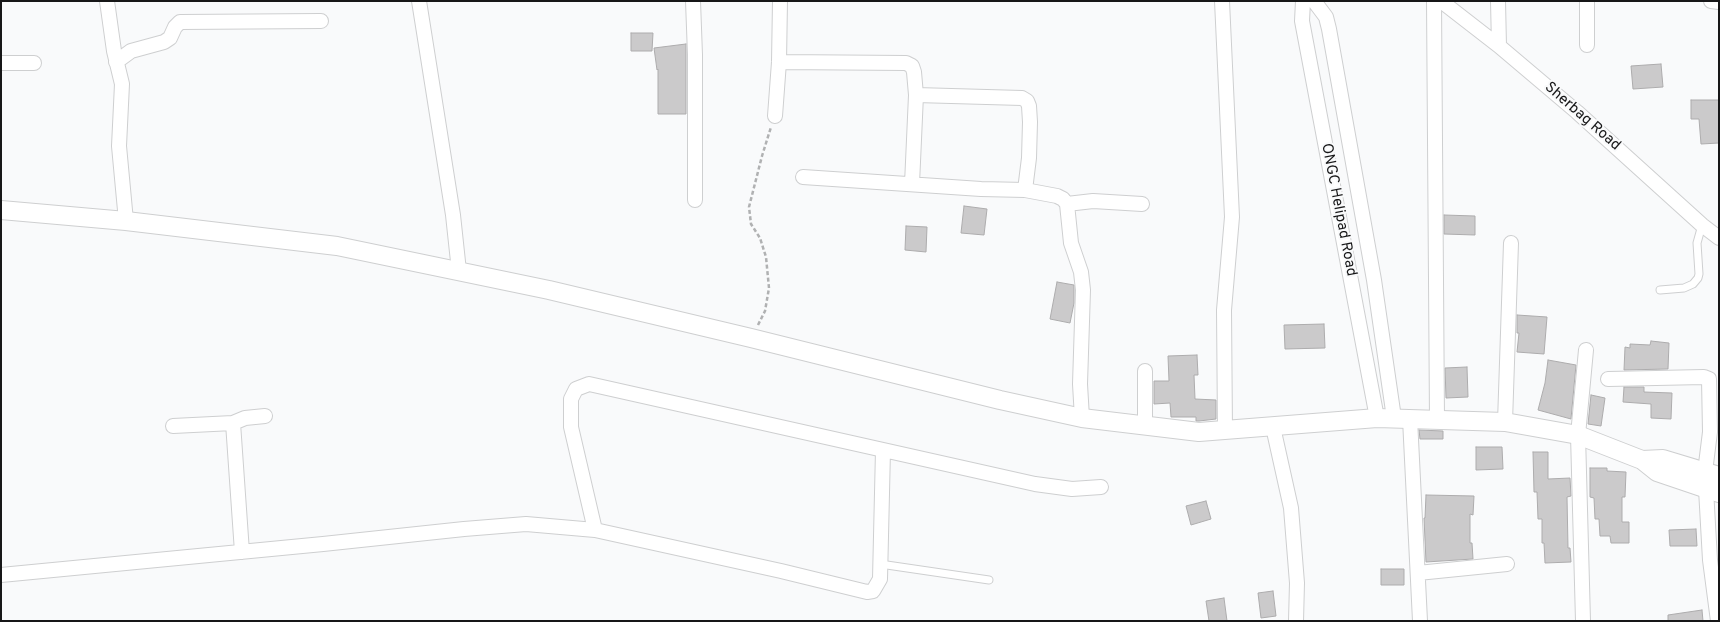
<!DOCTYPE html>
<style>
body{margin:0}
#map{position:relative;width:1720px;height:622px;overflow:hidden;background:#f9fafb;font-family:Overpass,sans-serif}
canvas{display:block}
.frame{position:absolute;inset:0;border:2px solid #171718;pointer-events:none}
</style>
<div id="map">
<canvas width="1720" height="622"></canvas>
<div class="frame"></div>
</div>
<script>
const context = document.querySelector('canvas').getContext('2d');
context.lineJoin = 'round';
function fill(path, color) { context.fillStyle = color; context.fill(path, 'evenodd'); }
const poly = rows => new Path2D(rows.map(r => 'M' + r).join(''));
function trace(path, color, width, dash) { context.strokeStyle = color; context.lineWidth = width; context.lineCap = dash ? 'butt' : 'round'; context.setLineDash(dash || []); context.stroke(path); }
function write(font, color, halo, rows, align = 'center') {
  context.font = font + ' Overpass,sans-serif'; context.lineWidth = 4; context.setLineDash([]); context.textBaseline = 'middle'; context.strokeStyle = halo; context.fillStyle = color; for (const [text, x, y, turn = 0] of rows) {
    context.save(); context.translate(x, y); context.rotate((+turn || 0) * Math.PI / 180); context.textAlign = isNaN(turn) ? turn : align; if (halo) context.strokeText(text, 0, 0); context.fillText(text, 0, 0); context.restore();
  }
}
const building = poly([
 [631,33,653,33,652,51,631,51,631,33],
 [686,44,686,114,658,114,658,69,657,70,654,48,686,44],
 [1661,64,1663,87,1633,89,1631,66,1661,64],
 [1691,100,1719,100,1719,143,1701,144,1699,119,1691,119,1691,100],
 [964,206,987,209,984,235,961,233,964,206],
 [1444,215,1475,216,1475,235,1444,234,1444,215],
 [906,226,927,227,926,252,905,250,906,226],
 [1057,282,1074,285,1074,303,1070,323,1050,319,1057,282],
 [1517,315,1547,317,1544,354,1517,352,1519,333,1517,333,1517,315],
 [1324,324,1325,348,1285,349,1284,325,1324,324],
 [1651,341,1669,343,1668,369,1624,370,1625,347,1630,348,1630,344,1650,345,1651,341],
 [1197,355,1198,375,1194,375,1195,399,1216,400,1216,419,1199,421,1196,421,1196,417,1171,417,1170,403,1154,404,1154,381,1169,381,1168,356,1197,355],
 [1548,360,1576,365,1571,419,1538,410,1545,383,1548,360],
 [1467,367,1468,397,1446,398,1445,368,1467,367],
 [1624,387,1644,387,1644,392,1672,393,1671,419,1651,418,1651,404,1623,402,1624,387],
 [1591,395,1605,398,1601,426,1588,424,1591,395],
 [1419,430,1443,431,1443,439,1420,439,1419,430],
 [1476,447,1502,447,1503,469,1476,470,1476,447],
 [1533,452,1548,452,1548,479,1570,478,1571,496,1567,497,1568,548,1570,548,1571,562,1545,563,1544,543,1542,543,1542,519,1538,519,1537,492,1534,492,1533,452],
 [1590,468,1607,468,1607,471,1626,472,1625,497,1622,497,1622,522,1629,522,1629,543,1611,543,1610,536,1600,536,1599,519,1595,519,1594,498,1590,497,1590,468],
 [1426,495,1474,496,1473,515,1470,514,1470,543,1472,543,1473,559,1426,562,1424,518,1425,518,1426,495],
 [1206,501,1211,519,1191,525,1186,506,1206,501],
 [1696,529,1697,546,1670,546,1669,530,1696,529],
 [1381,569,1404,569,1404,585,1381,585,1381,569],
 [1273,591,1276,616,1261,618,1258,593,1273,591],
 [1224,598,1227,621,1209,621,1206,601,1224,598],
 [1702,610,1703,621,1668,621,1668,615,1702,610]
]);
const path = poly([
 [758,325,765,311,769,288,766,257,760,238,751,224,749,207,762,156,771,127]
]);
const service = poly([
 [1660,290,1684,288,1693,284,1698,278,1699,274,1697,243,1702,225],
 [880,564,989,580]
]);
const minor = poly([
 [107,1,114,51,122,84,119,146,126,221],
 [419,1,453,215,459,271],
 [693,1,695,55,695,200],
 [1222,1,1232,217,1224,310,1225,431],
 [1303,1,1302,21,1377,418],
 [1314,1,1326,17,1329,29,1374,280,1394,418],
 [1434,1,1437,420],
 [1441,1,1499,46,1577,112,1702,225,1719,238],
 [1498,1,1499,46],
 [1711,1,1719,2],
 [1587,45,1587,1],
 [116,62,131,51,164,42,170,38,175,27,180,22,321,21],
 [779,62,906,63,912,66,914,72,916,95,912,184],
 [1,63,34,63],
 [916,95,1022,98,1027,101,1029,106,1030,122,1029,158,1025,190],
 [775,116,779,62,780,1],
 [803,177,981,189,1025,190,1057,196,1063,199,1067,204,1071,243,1081,272,1083,290,1080,384,1082,418],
 [1067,204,1093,201,1142,204],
 [1608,379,1704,377,1709,379,1710,432,1705,472,1706,489,1710,560,1718,621],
 [1410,419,1420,621],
 [1505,422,1511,243],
 [233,423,242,552],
 [173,426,233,423,245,418,265,416],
 [1145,426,1145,371],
 [1273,427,1291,508,1297,583,1296,621],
 [595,530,571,427,571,399,576,389,589,384,1035,484,1072,489,1101,487],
 [1418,573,1507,564],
 [1,575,323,544,464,529,526,524,595,530,781,571,867,592,873,591,880,579,883,450],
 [1583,621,1578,435,1586,350]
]);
const tertiary = poly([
 [1,210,126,221,337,246,549,290,751,338,1000,400,1082,418,1199,432,1377,418,1505,422,1578,435,1642,460,1657,472,1719,493],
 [1642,460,1663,459,1719,476]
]);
const streetNames = [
 ["Sherbag Road",1582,117,41],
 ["ONGC Helipad Road",1338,210,79]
];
fill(building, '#cbcacb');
trace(building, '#adacad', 1);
trace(service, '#cecfd0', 9);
trace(minor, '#cecfd0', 16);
trace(tertiary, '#cecfd0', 20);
trace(path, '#b0b1b2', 2.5, [4, 2.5]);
trace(service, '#fff', 7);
trace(minor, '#fff', 14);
trace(tertiary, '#fff', 18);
write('15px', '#171718', '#f9fafb', streetNames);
</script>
